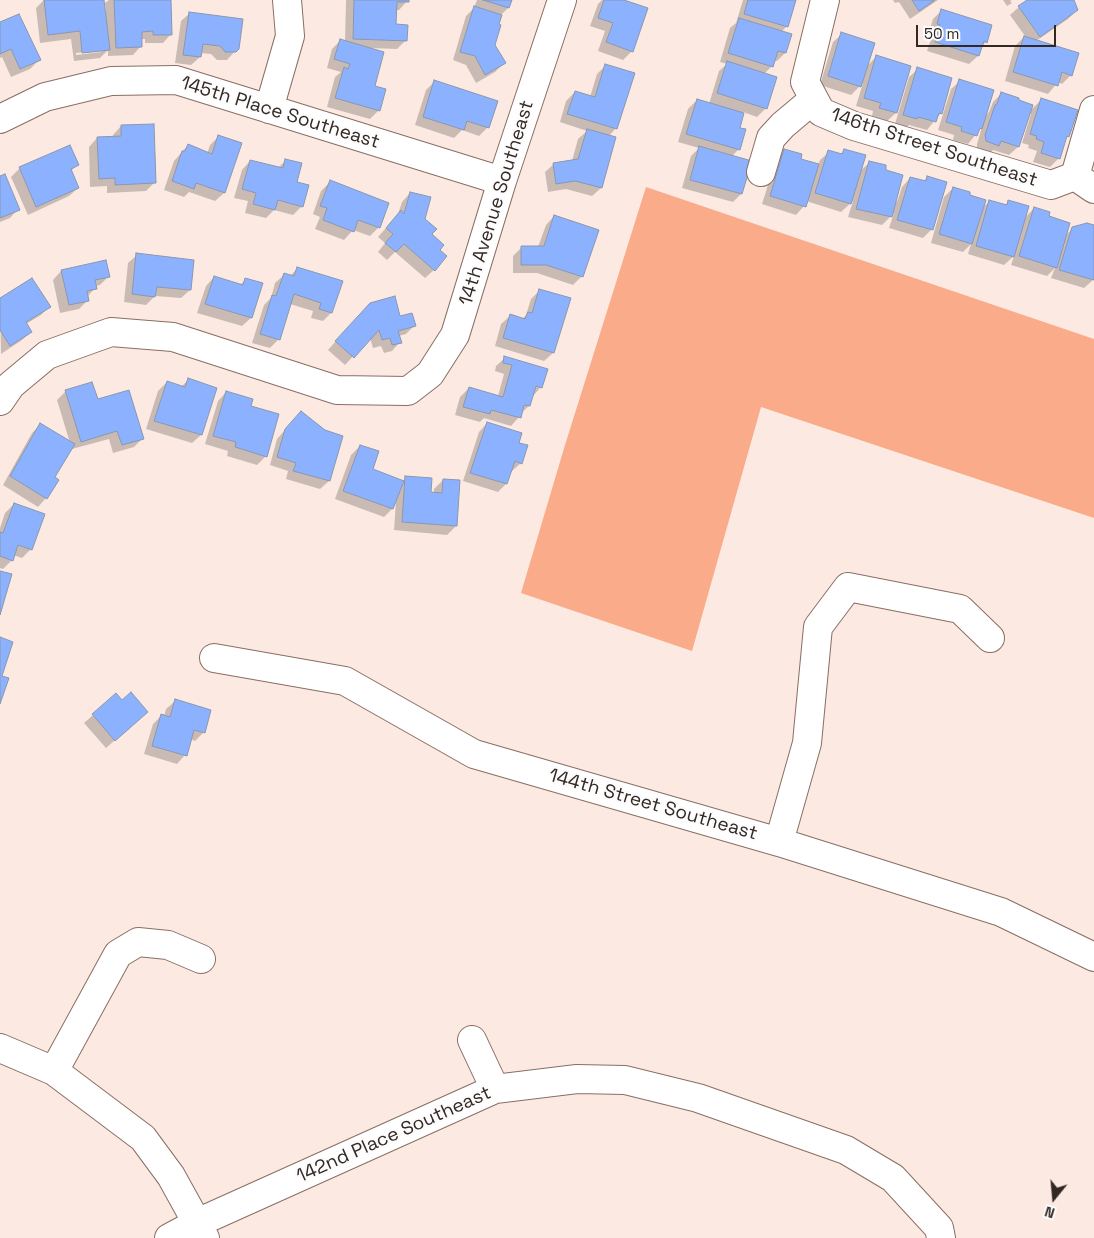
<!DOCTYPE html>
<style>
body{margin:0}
#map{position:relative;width:1094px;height:1238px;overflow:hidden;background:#fceae2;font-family:"Space Grotesk",sans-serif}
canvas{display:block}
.north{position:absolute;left:1029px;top:1173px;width:50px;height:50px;-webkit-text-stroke:4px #fcfcfc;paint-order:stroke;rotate:197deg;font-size:14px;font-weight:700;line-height:20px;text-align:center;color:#332824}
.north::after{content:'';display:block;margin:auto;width:18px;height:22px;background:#332824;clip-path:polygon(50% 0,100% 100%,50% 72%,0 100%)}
.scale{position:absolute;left:916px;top:25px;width:140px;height:22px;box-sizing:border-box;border:2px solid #332824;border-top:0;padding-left:6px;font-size:15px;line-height:18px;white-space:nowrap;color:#332824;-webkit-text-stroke:4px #fcfcfc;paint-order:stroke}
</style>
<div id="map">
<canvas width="1094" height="1238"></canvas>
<div class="north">N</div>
<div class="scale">50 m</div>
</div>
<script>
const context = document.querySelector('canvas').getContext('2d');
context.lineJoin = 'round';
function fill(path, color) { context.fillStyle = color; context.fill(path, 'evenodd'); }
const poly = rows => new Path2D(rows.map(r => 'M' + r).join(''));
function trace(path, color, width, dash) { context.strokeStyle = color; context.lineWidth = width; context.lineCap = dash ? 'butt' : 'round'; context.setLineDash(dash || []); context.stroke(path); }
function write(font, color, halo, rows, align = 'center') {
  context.font = font + ' "Space Grotesk",sans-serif'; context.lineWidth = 4.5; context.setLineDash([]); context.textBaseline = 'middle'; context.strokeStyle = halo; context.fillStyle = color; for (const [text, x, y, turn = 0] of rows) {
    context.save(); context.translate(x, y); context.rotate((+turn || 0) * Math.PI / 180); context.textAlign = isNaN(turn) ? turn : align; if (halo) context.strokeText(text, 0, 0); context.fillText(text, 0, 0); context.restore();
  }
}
const green = poly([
 [646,187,1094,339,1094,518,761,407,692,651,521,593,565,445]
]);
const shadow = poly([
 [44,0,102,0,104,12,106,12,105,3,109,0,170,0,171,34,163,43,145,43,145,39,141,39,141,46,133,55,108,56,108,50,100,58,74,61,71,39,40,43,36,8],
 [101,50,101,52,76,55,76,53],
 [346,0,408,0,399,10,395,10,395,26,406,40,397,49,369,48,379,110,370,119,327,107,335,77,341,72,327,68,332,49,340,41,345,42],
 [477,0,511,0,508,8,500,16,494,45,504,63,495,72,476,83,466,65,453,60,466,16,474,8],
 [602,0,620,0,632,51,623,60,598,51,605,31,590,26,598,4],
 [743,0,795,0,787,26,781,32,785,53,777,61,774,60,772,66,764,74,766,108,757,117,743,112,738,128,739,149,731,157,741,194,733,202,682,188,691,156,699,148,678,142,688,109,697,100,709,104,719,71,727,64,720,62,730,28,736,23],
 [893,0,938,0,910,19,899,2,895,3],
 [1003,0,1012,0,1010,1,1012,3,1007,6],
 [1029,0,1072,0,1077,10,1068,19,1036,41,1071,75,1062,84,1058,82,1048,94,1005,81,1015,46,1025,36,1010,15,1019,7],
 [942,10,986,42,981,47,978,56,969,64,927,51,933,34,929,32,933,19],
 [190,13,238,48,227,60,217,60,211,54,200,53,200,57,191,65,175,63,181,21],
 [0,24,39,60,30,69,11,77,2,57,0,58],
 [842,34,865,68,877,56,896,113,887,121,872,116,873,111,856,106,863,83,851,95,820,85,833,42],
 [606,65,616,128,609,136,615,138,601,188,592,196,566,189,548,192,545,172,554,164,572,161,578,139,587,131,560,122,566,101,575,92,590,97,597,74],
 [918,69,941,113,927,130,909,125,907,127,895,124,909,77],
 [435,81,488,127,479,136,462,130,454,138,415,125,426,90],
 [960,81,985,117,989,112,993,102,1001,94,1029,112,1041,100,1068,136,1064,141,1059,158,1050,167,1033,162,1037,151,1028,148,1029,145,1022,143,1031,114,1029,113,1018,147,1009,155,993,150,990,154,977,150,977,144,982,127,968,144,953,140,954,135,938,130,951,89],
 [121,126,154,183,146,191,107,193,107,186,90,187,89,147,97,138,113,138,113,135],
 [219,136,224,193,215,201,189,192,184,197,164,190,174,161,188,145,207,154,210,145],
 [785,150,799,160,818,166,820,160,829,152,840,155,845,150,859,172,870,162,895,201,897,202,902,187,910,178,923,182,927,177,945,183,931,230,923,238,889,228,894,213,882,225,848,217,853,201,841,212,806,201,804,206,796,215,762,204,776,159],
 [286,160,302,206,293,215,274,210,266,218,245,213,248,201,234,198,242,170,250,161,278,168],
 [77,165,71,171,78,188,69,196,28,215,11,177,20,168],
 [0,177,18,209,10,218,0,222],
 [330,182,387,204,379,227,370,236,353,230,344,240,315,229,320,217,313,214,321,191],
 [953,188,969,196,981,209,990,201,1004,206,1009,201,1024,219,1034,208,1047,217,1065,236,1073,228,1094,226,1093,280,1084,288,1051,278,1055,268,1047,276,1011,265,1014,256,1004,265,968,254,971,244,963,252,931,243,944,197],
 [410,193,439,250,434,270,425,278,395,252,387,260,378,252,385,243,378,237,398,214,402,202],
 [554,216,582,276,573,285,537,273,513,273,513,256,522,247,538,247,546,225],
 [137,255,190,290,181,298,155,296,146,305,124,302,128,263],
 [298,268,331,313,323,321,311,318,313,311,290,304,278,340,270,348,252,343,264,305,271,298,275,283,284,275,290,276],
 [61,271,108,277,100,285,95,286,95,288,87,297,88,300,79,309,60,313,53,280],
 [214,277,240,285,246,279,261,284,251,318,242,326,197,313,206,286],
 [540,290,553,353,544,361,495,346,501,324,510,316,522,319,526,315,531,299],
 [0,299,49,307,41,315,26,324,31,332,22,340,1,354],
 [361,313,400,318,414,326,406,334,399,336,400,342,392,351,384,353,381,346,373,348,370,338,345,365,328,350],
 [505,358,541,387,533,396,529,406,520,414,519,417,511,426,484,418,480,422,455,415,460,397,469,388,498,396,504,374,495,371,496,366],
 [188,380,215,388,201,435,192,443,146,429,158,391,167,382,181,387],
 [66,391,97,400,142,439,134,447,113,453,109,439,72,449,71,447,53,478,46,498,38,507,3,485,32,433,40,425,70,443,57,400],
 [226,392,250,407,266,456,257,465,227,456,228,451,205,444,218,401],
 [301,412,324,431,342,437,329,481,320,489,286,479,288,471,270,465,277,439],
 [487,423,517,443,521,463,512,471,510,471,506,484,498,492,463,481,479,432],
 [360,446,371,470,402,481,406,478,430,493,434,494,434,489,443,480,459,482,456,526,447,535,394,530,396,501,392,509,384,517,335,499,351,455],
 [14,504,31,549,22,558,13,555,12,560,3,569,0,568,0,528,5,513],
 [175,701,204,732,195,741,190,739,185,755,177,764,144,754,153,724,161,716,164,717,166,709],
 [93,715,138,720,106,748,84,723]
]);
const building = poly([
 [44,0,104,0,110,50,82,53,80,31,48,35,44,0],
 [114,0,171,0,172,35,153,35,153,31,142,32,142,47,116,48,114,0],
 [354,0,409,0,409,2,397,2,396,24,408,25,407,41,353,39,354,0],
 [483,0,512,0,509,8,483,0],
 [604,0,624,0,648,8,633,52,606,42,613,23,598,18,604,0],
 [748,0,796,0,788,27,744,14,748,0],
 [912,0,935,0,919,11,912,0],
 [1027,0,1074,0,1078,10,1040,37,1018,6,1027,0],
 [474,6,502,15,499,24,501,25,495,45,506,63,485,75,475,56,460,52,474,6],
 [941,9,992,25,987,43,984,41,979,56,935,42,940,25,937,24,941,9],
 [189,12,243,19,239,49,236,52,225,52,220,46,203,44,201,57,183,55,189,12],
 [19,14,41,60,20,69,11,49,0,54,0,22,19,14],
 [739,18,792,34,786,53,778,51,773,67,728,53,739,18],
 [841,32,875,43,861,87,828,76,841,32],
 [1024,36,1079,53,1072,76,1062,72,1058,86,1013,72,1024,36],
 [340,39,384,52,375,86,386,89,380,111,335,98,344,67,348,69,350,64,334,59,340,39],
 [876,55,911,66,897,113,879,108,881,103,864,98,876,55],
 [727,61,777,77,767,109,717,93,727,61],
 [605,64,635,73,617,129,567,114,575,91,595,97,605,64],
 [917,67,952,78,942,114,939,113,936,122,918,117,917,119,903,115,917,67],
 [959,79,994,90,982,129,980,128,977,136,961,131,962,127,946,122,959,79],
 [434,80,498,101,489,128,467,121,464,130,423,117,434,80],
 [1001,92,1019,98,1019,100,1033,105,1019,147,1001,141,999,146,986,141,985,135,995,105,997,104,1001,92],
 [1041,98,1078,110,1069,137,1067,136,1060,159,1041,153,1044,142,1036,139,1037,136,1030,134,1041,98],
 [697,99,744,113,740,128,746,129,740,150,686,134,697,99],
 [154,124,156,183,115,185,115,178,99,179,97,137,121,136,121,125,154,124],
 [587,129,616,137,602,188,575,181,556,184,553,163,578,159,587,129],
 [218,135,242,143,225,193,196,183,194,189,172,181,182,151,185,151,188,144,212,154,218,135],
 [70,145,79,165,71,169,79,188,36,207,19,167,70,145],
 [699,146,752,161,742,194,690,180,699,146],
 [784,149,802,154,801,159,819,164,806,207,770,196,784,149],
 [844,149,866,155,851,204,815,193,828,150,842,154,844,149],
 [285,159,302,163,297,182,309,185,303,207,278,200,275,210,253,204,256,193,242,189,250,160,283,168,285,159],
 [869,161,886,165,886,170,903,175,892,217,856,209,869,161],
 [5,174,20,210,0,218,0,176,5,174],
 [927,176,947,182,933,230,897,220,910,177,926,181,927,176],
 [330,180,389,203,380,228,358,220,354,232,323,220,327,208,320,206,330,180],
 [953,187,970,192,970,195,986,200,972,244,939,234,953,187],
 [410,192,431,197,425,219,437,229,432,234,444,245,440,250,447,256,435,271,404,244,396,252,385,243,393,234,386,228,401,210,404,214,410,192],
 [989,200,1007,205,1008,200,1029,206,1014,257,976,246,989,200],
 [1034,207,1050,212,1049,216,1070,223,1057,268,1019,256,1034,207],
 [554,215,599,230,583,277,546,265,521,265,521,246,544,246,554,215],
 [1087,223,1094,225,1094,280,1059,270,1072,227,1087,223],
 [136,253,194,260,191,290,157,287,155,297,132,294,136,253],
 [106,260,110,277,95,280,97,289,87,291,89,301,69,305,61,270,106,260],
 [297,267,343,281,332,313,319,309,321,303,294,294,280,340,260,334,272,295,276,296,284,273,294,276,297,267],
 [214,276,243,285,245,278,263,283,252,318,205,304,214,276],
 [32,278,51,307,26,322,32,332,10,346,0,330,0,298,32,278],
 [539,289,571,298,554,353,503,338,510,314,525,319,528,312,532,313,539,289],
 [395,296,400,316,412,313,416,326,398,331,402,343,392,345,390,338,382,340,379,330,354,358,335,341,370,303,395,296],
 [504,356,548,369,542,388,536,386,530,406,524,405,521,418,491,410,490,414,463,407,469,387,503,397,512,365,503,363,504,356],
 [188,378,217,388,202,435,154,421,167,381,185,387,188,378],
 [92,382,98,399,129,390,144,439,122,445,117,431,81,442,65,390,92,382],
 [226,391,253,399,251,406,279,414,267,457,235,447,236,442,213,436,226,391],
 [301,411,325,430,343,436,330,481,293,471,296,463,277,457,285,429,301,411],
 [487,422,522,433,519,443,528,445,522,464,515,461,507,484,470,473,487,422],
 [40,423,75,444,55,477,59,480,47,499,10,476,40,423],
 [360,445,379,451,373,469,404,481,393,509,343,491,360,445],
 [405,476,432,478,431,492,442,493,443,479,460,480,457,526,402,522,405,476],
 [14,503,45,514,32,550,18,545,13,561,0,556,0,532,3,533,14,503],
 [0,571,12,574,0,615,0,571],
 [0,637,13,642,2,676,9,678,0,704,0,637],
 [131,692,148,712,115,741,92,714,116,693,122,700,131,692],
 [175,699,211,710,205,733,194,730,187,756,152,746,161,714,170,717,175,699]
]);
const minor = poly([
 [825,0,805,82,821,112,854,126,1051,185,1075,176],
 [269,109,290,36,287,0],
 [0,119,45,97,111,81,176,80,502,181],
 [761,172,771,138,783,125,814,99],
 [1075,176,1094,110],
 [1075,176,1094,189],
 [0,401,11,385,47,355,111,332,173,337,337,390,408,391,430,374,455,335,502,181,562,0],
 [214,658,345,681,474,754,779,842,1001,912,1094,957],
 [779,842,807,743,818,627,848,587,960,609,990,638],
 [472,1040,495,1089],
 [0,1048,54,1071,143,1138,171,1176,197,1223,495,1089,577,1079,625,1080,698,1098,846,1150,893,1178,939,1228,941,1238],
 [54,1071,118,954,138,942,168,945,201,959],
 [169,1238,197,1223,205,1238]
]);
const streetNames = [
 ["145th Place Southeast",280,113,17],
 ["146th Street Southeast",934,148,18],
 ["14th Avenue Southeast",497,203,-73],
 ["144th Street Southeast",653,805,16],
 ["142nd Place Southeast",394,1135,-24]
];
fill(green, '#f9ab8a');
fill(shadow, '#0003');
fill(building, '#8cb2ff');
trace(building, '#8a96ad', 1);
trace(minor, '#896e63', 30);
trace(minor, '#fff', 28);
write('19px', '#332824', '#fcfcfc', streetNames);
</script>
